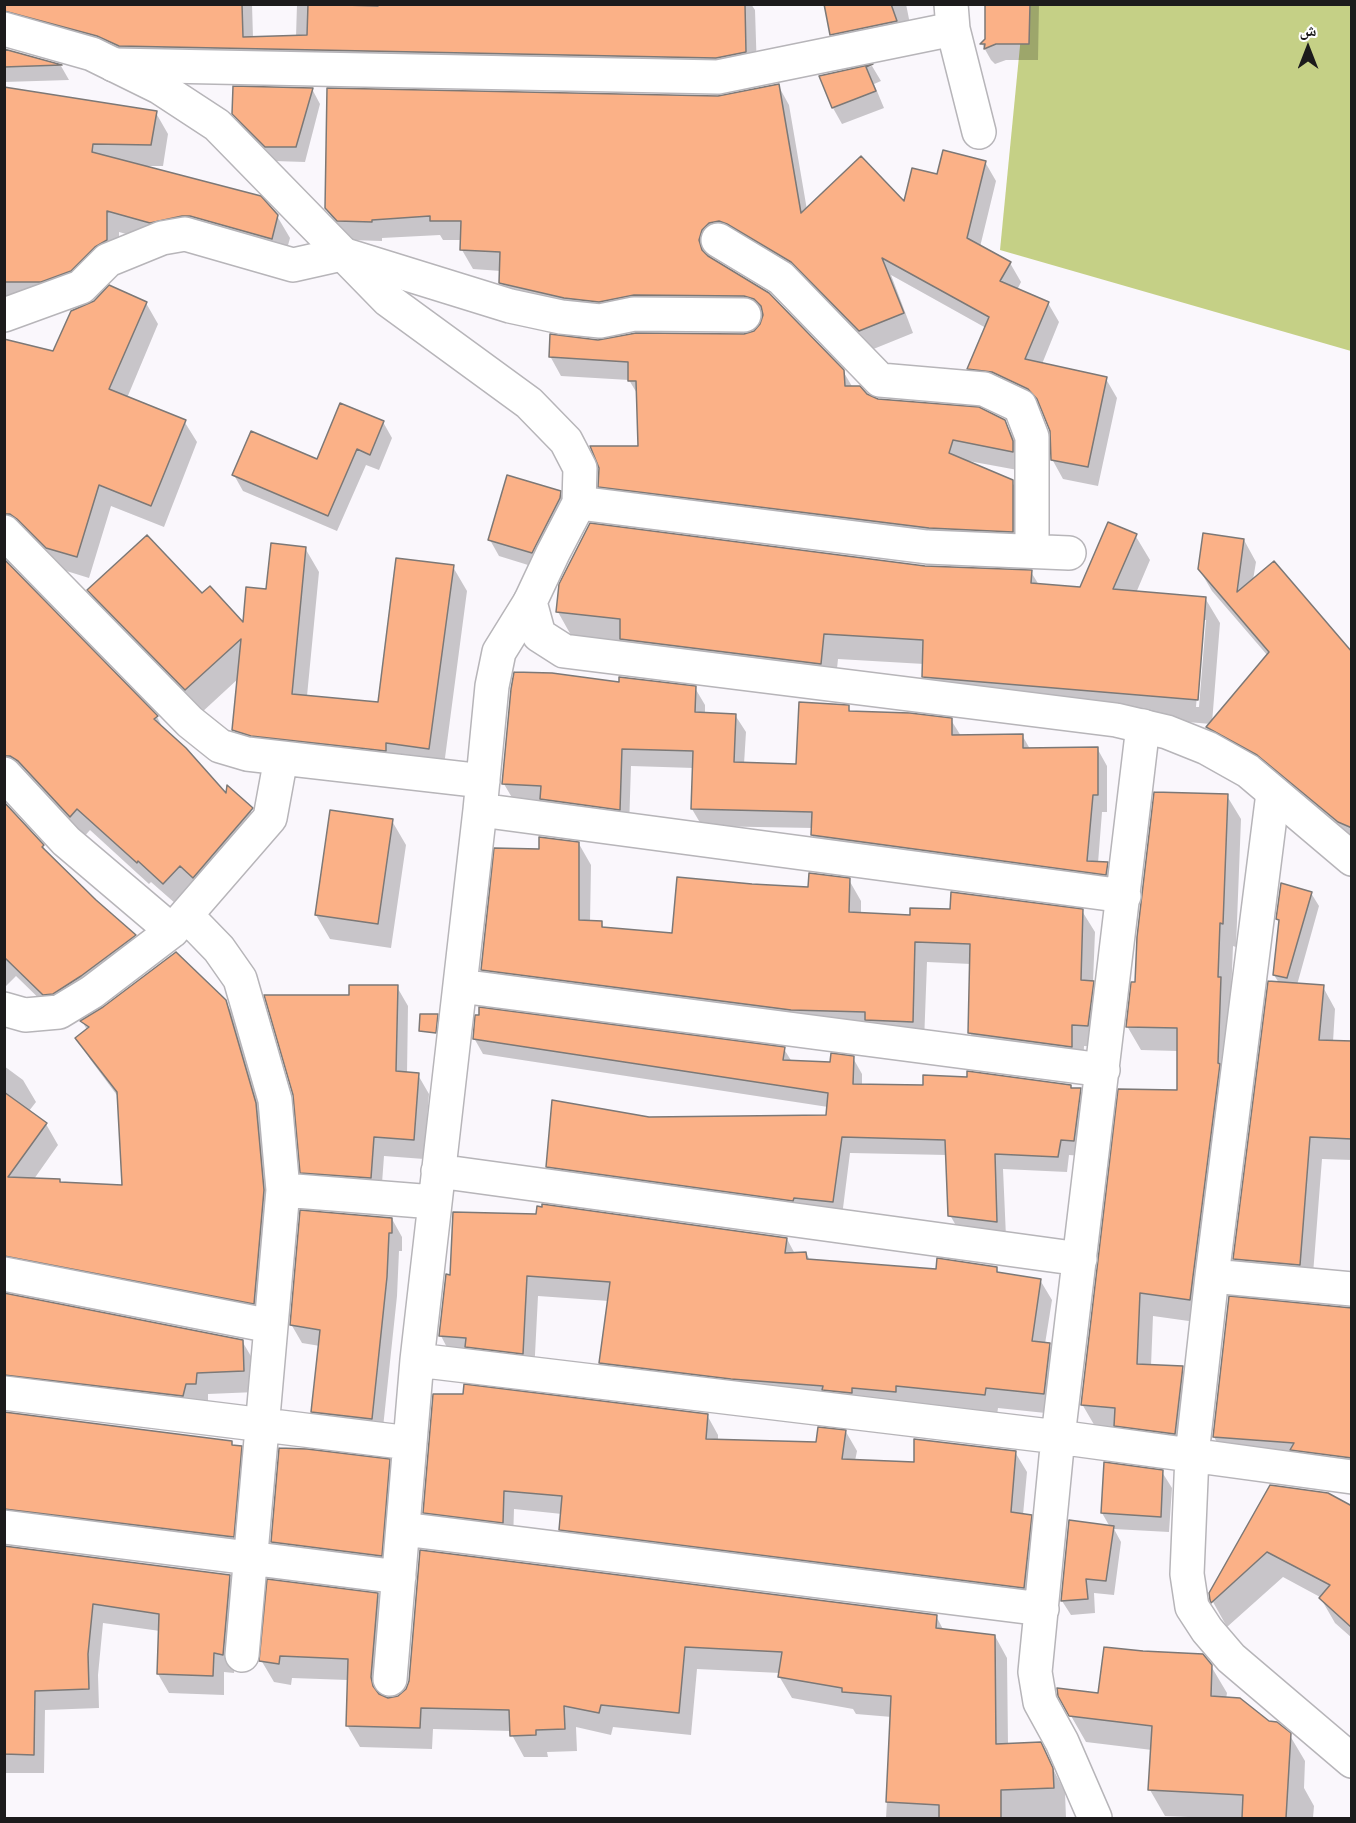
<!DOCTYPE html>
<meta charset="utf-8">
<style>
body{margin:0}
#map{position:relative;width:1356px;height:1823px;overflow:hidden;background:#faf7fc;font-family:Commissioner,"Noto Naskh Arabic",sans-serif}
canvas{display:block}
.frame{position:absolute;inset:0;border:6px solid #1c1b1c;pointer-events:none}
.north{position:absolute;left:1278px;top:18px;width:60px;height:60px;-webkit-text-stroke:4px #fff;paint-order:stroke;rotate:0deg;font-size:16px;font-weight:700;line-height:24px;text-align:center;color:#1c1b1c}
.north::after{content:'';display:block;margin:auto;width:21px;height:27px;background:#1c1b1c;clip-path:polygon(50% 0,100% 100%,50% 72%,0 100%)}
</style>
<div id="map">
<canvas width="1356" height="1823"></canvas>
<div class="frame"></div>
<div class="north">ش</div>
</div>
<script>
const context = document.querySelector('canvas').getContext('2d');
context.lineJoin = 'round';
function fill(path, color) { context.fillStyle = color; context.fill(path, 'evenodd'); }
const poly = rows => new Path2D(rows.map(r => 'M' + r).join(''));
function trace(path, color, width, dash) { context.strokeStyle = color; context.lineWidth = width; context.lineCap = dash ? 'butt' : 'round'; context.setLineDash(dash || []); context.stroke(path); }
const green = poly([
 [1024,5,1351,5,1351,351,1000,250]
]);
const shadow = poly([
 [4,4,252,4,253,38,296,37,297,4,751,4,755,10,757,72,131,66,4,29],
 [825,4,906,4,910,24,841,50,832,34],
 [987,4,1039,4,1038,60,1006,60,995,64,991,60,982,44,986,40],
 [4,50,61,66,69,80,4,82],
 [872,66,881,81,874,84,884,108,842,124,833,108,821,77],
 [778,85,789,105,807,210,905,204,938,176,985,162,996,181,980,247,1010,263,1021,282,1017,290,1048,303,1059,322,1042,364,1106,379,1117,398,1098,486,1063,479,1052,459,1051,430,1041,409,1004,391,980,388,969,369,986,328,891,275,913,333,871,350,713,249,710,259,843,371,853,388,878,400,1004,421,1016,441,1023,471,963,460,1012,482,1023,501,1023,551,611,505,600,486,639,448,638,395,629,380,561,376,550,356,598,341,745,335,754,332,762,325,764,317,756,315,512,302,500,283,501,271,473,269,462,250,462,240,443,240,440,235,382,238,382,241,350,240,338,228,326,208,718,97],
 [4,88,156,113,168,134,163,166,144,166,277,216,290,238,284,260,163,244,119,232,119,262,4,303],
 [312,89,320,104,305,162,274,161,243,129,234,113],
 [146,303,158,324,127,398,184,421,197,442,164,527,111,506,89,578,60,569,4,539,4,341,54,353],
 [383,422,392,438,379,470,366,465,337,531,243,491,234,475,318,461],
 [560,492,569,509,541,569,499,556,490,540],
 [1135,535,1150,560,1136,593,1205,598,1220,623,1212,723,1268,656,1212,591,1199,569,1244,540,1256,562,1253,580,1352,654,1352,843,1220,749,1208,728,1211,724,938,701,924,677,924,664,838,659,835,688,572,637,558,612,925,567,1031,572,1039,585,1081,588],
 [1203,620,1206,620,1199,707,1196,707],
 [305,548,319,572,307,696,379,703,453,567,467,591,443,773,248,754,234,730,239,678,200,714,103,615,89,591,202,595,244,625,267,590],
 [4,561,157,717,164,730,227,797,228,788,251,811,264,832,176,904,151,882,149,884,90,830,83,838,4,781],
 [620,683,695,688,705,705,705,714,735,715,746,732,744,764,798,766,848,707,851,712,951,720,961,736,1022,735,1030,749,1097,748,1107,766,1107,812,1102,812,1098,863,1107,863,1117,881,822,852,812,835,813,828,702,826,692,809,694,768,631,766,629,827,514,801,504,784],
 [1227,796,1241,819,1236,947,1233,946,1231,996,1203,1323,1153,1316,1151,1366,1182,1368,1196,1391,1188,1457,1096,1428,1082,1404,1178,1092,1178,1051,1141,1050,1127,1026,1137,983],
 [4,804,43,846,48,855,95,901,135,936,147,957,57,1016,16,976,4,988],
 [392,821,406,845,391,948,330,939,316,915],
 [579,844,591,865,590,922,601,923,605,929,674,935,751,886,810,888,849,880,861,901,861,914,911,917,1082,911,1095,932,1093,982,1105,1003,1100,1047,1084,1046,1083,1068,982,1054,970,1033,971,964,927,962,924,1043,494,991,482,969,540,850],
 [1311,893,1319,906,1297,985,1323,987,1335,1009,1333,1042,1352,1043,1352,1160,1322,1159,1312,1287,1247,1281,1235,1259,1279,983,1274,975,1280,924,1278,919],
 [397,987,408,1006,407,1074,418,1075,429,1094,424,1159,384,1156,381,1197,313,1192,302,1172,295,1095,350,997],
 [225,1001,238,1023,268,1126,266,1324,4,1281,4,1066,23,1080,36,1102,29,1111,46,1124,58,1145,34,1179,59,1180,61,1184,123,1186,119,1098,90,1059,77,1038,87,1030,82,1021],
 [474,1038,784,1049,792,1062,832,1064,853,1058,862,1074,862,1085,1080,1090,1089,1105,1083,1156,1069,1155,1067,1172,1003,1169,1006,1237,959,1231,950,1215,947,1155,850,1153,842,1216,556,1182,547,1167,649,1118,828,1117,828,1107,483,1054],
 [392,1219,402,1237,402,1251,399,1251,397,1296,382,1437,323,1430,313,1412,320,1346,302,1343,291,1324],
 [787,1239,795,1254,806,1253,810,1260,938,1271,996,1268,999,1274,1040,1280,1052,1300,1045,1344,1049,1344,1061,1365,1055,1414,998,1408,997,1415,612,1383,600,1363,609,1301,538,1296,534,1374,452,1357,441,1336,447,1276],
 [4,1295,242,1341,255,1363,256,1392,208,1394,208,1405,4,1401],
 [1352,1309,1352,1481,1229,1463,1214,1437],
 [4,1413,231,1443,234,1447,241,1447,253,1469,245,1558,4,1535],
 [239,1462,242,1462,234,1545,231,1544],
 [707,1415,718,1435,718,1441,817,1444,846,1432,857,1451,855,1461,915,1463,1015,1452,1027,1472,1023,1515,1031,1516,1042,1536,1035,1607,572,1549,561,1529,562,1514,514,1509,513,1541,436,1532,424,1512],
 [389,1461,403,1485,395,1580,286,1566,272,1542],
 [1162,1472,1172,1488,1169,1532,1114,1529,1121,1542,1114,1595,1094,1593,1095,1613,1071,1615,1062,1601,1110,1527,1102,1513],
 [1271,1486,1352,1507,1352,1638,1335,1623,1320,1597,1283,1577,1227,1627,1213,1602,1210,1593],
 [4,1547,229,1576,241,1595,234,1673,224,1672,224,1695,169,1693,158,1674,160,1631,103,1623,98,1675,99,1708,45,1710,44,1773,4,1773],
 [421,1552,936,1616,944,1631,995,1636,1007,1658,1008,1745,1040,1744,1065,1792,1066,1818,886,1818,892,1717,856,1714,853,1709,792,1698,779,1676,780,1673,697,1669,691,1735,613,1727,611,1735,576,1727,577,1751,547,1752,548,1757,524,1757,512,1735,512,1731,433,1729,432,1749,360,1747,347,1725,348,1680,292,1678,291,1685,274,1682,261,1660,378,1595,390,1617,383,1697,388,1699,399,1697,407,1690,410,1681],
 [1211,1666,1227,1693,1226,1699,1289,1734,1305,1761,1304,1788,1314,1806,1313,1818,1212,1818,1165,1816,1150,1790,1152,1750,1086,1742,1059,1695,1099,1695]
]);
const building = poly([
 [4,4,242,4,243,37,307,35,308,4,378,6,378,4,745,4,746,52,716,58,119,46,97,36,4,11,4,4],
 [824,4,891,4,897,21,830,35,824,4],
 [985,4,1030,4,1029,44,996,44,984,49,985,44,980,44,985,39,985,4],
 [4,49,62,65,4,67,4,49],
 [873,64,866,67,876,91,832,108,819,76,873,64],
 [779,84,801,213,861,156,904,201,912,168,937,174,943,150,986,161,967,238,1011,262,1000,281,1049,302,1025,359,1107,377,1088,467,1051,460,1050,431,1037,399,1028,389,992,372,967,369,989,317,882,258,904,313,859,331,791,262,727,224,719,221,709,223,702,230,699,240,702,250,708,256,769,293,844,370,845,386,860,386,867,394,878,399,979,407,1005,420,1013,441,1013,452,953,440,949,453,1013,480,1013,532,929,528,598,487,599,468,590,446,638,446,636,381,628,381,628,362,549,357,550,334,598,340,636,333,744,334,754,331,760,324,763,315,761,306,754,299,744,296,634,295,599,302,564,298,499,283,500,252,460,250,461,221,430,221,430,216,372,220,372,222,337,221,325,208,327,88,718,96,779,84],
 [233,86,313,88,296,147,265,147,232,114,233,86],
 [4,87,157,111,151,145,93,144,92,152,261,196,278,215,272,239,190,216,182,216,150,223,107,211,107,240,95,247,71,271,41,282,4,282,4,87],
 [109,285,147,302,109,389,186,420,151,506,99,485,77,557,46,548,17,519,10,514,4,514,4,339,53,351,71,311,94,301,109,285],
 [340,403,384,421,370,455,357,449,328,516,232,475,251,431,317,459,340,403],
 [507,475,561,491,560,498,532,553,488,540,507,475],
 [1108,522,1137,534,1113,589,1206,597,1198,700,922,677,923,640,824,634,821,664,620,639,620,619,556,612,559,584,590,523,925,566,1032,570,1031,583,1080,587,1108,522],
 [1203,533,1244,539,1237,592,1274,561,1352,652,1352,828,1338,822,1257,755,1206,727,1269,652,1198,569,1203,533],
 [147,535,202,593,210,586,243,622,246,587,266,589,271,543,306,547,292,694,378,702,396,558,454,565,429,749,386,743,386,751,251,736,232,730,241,639,185,690,87,590,147,535],
 [4,559,158,716,154,719,186,748,226,793,227,785,253,808,193,878,180,866,163,884,138,861,137,863,77,809,70,817,18,761,10,756,4,756,4,559],
 [514,672,552,673,619,682,619,677,696,686,695,712,736,714,734,762,796,764,799,702,849,705,849,711,910,713,952,718,952,735,1023,734,1023,748,1098,747,1098,795,1093,795,1087,861,1108,862,1106,875,811,835,812,812,691,809,693,751,622,749,620,810,540,799,541,786,502,784,511,689,514,672],
 [1154,792,1228,794,1223,924,1220,923,1218,977,1221,977,1218,1063,1220,1064,1190,1300,1140,1293,1137,1364,1183,1366,1175,1434,1114,1426,1115,1408,1081,1405,1118,1089,1177,1090,1177,1028,1126,1027,1131,982,1135,982,1137,937,1154,792],
 [4,802,44,845,42,847,96,900,136,935,81,976,53,994,43,995,4,957,4,802],
 [330,810,393,819,378,924,315,915,330,810],
 [539,837,579,842,579,920,602,921,602,927,672,933,677,877,752,884,808,887,809,873,850,878,849,912,910,915,910,908,950,909,951,892,1083,909,1081,980,1094,981,1088,1026,1072,1025,1072,1047,968,1033,970,944,915,942,913,1022,865,1020,865,1012,791,1010,481,970,494,848,539,849,539,837],
 [1281,883,1312,892,1287,978,1273,975,1279,920,1276,919,1281,883],
 [176,952,226,1000,256,1103,264,1190,254,1304,4,1256,4,1092,47,1123,8,1177,60,1179,60,1182,122,1185,117,1092,75,1038,89,1027,80,1021,103,1007,176,952],
 [1268,981,1324,985,1319,1040,1352,1041,1352,1139,1310,1137,1300,1265,1233,1259,1268,981],
 [349,985,398,985,396,1071,419,1073,414,1140,374,1137,371,1178,300,1173,293,1095,264,995,349,995,349,985],
 [479,1007,785,1047,783,1060,830,1062,831,1053,854,1056,853,1084,923,1085,923,1075,967,1077,967,1071,1071,1085,1071,1088,1081,1088,1074,1141,1061,1140,1058,1157,995,1154,997,1222,948,1216,945,1140,842,1137,833,1202,794,1198,793,1201,546,1167,552,1100,649,1117,826,1115,828,1093,473,1039,475,1015,479,1015,479,1007],
 [420,1014,438,1014,436,1033,419,1031,420,1014],
 [542,1204,787,1238,785,1253,806,1252,807,1259,936,1269,937,1258,997,1267,997,1272,1041,1279,1032,1341,1050,1343,1044,1394,986,1388,985,1395,896,1386,896,1392,852,1388,852,1393,822,1390,823,1386,731,1379,599,1363,610,1282,527,1276,523,1354,465,1347,466,1338,439,1336,446,1274,450,1275,453,1212,536,1214,537,1206,542,1207,542,1204],
 [300,1210,392,1218,392,1233,389,1233,387,1277,372,1419,311,1412,320,1330,290,1325,300,1210],
 [4,1293,243,1340,244,1371,197,1373,196,1384,186,1384,183,1396,4,1375,4,1293],
 [1229,1296,1352,1308,1352,1458,1290,1450,1294,1443,1213,1437,1229,1296],
 [464,1384,708,1414,706,1439,816,1442,818,1427,846,1430,842,1459,914,1462,914,1439,1016,1451,1011,1512,1032,1515,1024,1588,559,1530,562,1496,504,1491,503,1523,423,1513,433,1394,463,1394,464,1384],
 [4,1412,232,1441,232,1445,242,1446,234,1537,4,1509,4,1412],
 [279,1448,307,1449,390,1459,382,1556,271,1542,279,1448],
 [1104,1462,1163,1470,1161,1517,1101,1513,1104,1462],
 [1270,1485,1328,1493,1352,1506,1352,1628,1319,1598,1330,1585,1267,1552,1211,1603,1210,1600,1209,1593,1270,1485],
 [1069,1520,1114,1526,1106,1581,1086,1579,1088,1599,1061,1601,1069,1520],
 [4,1546,230,1575,223,1655,214,1653,213,1676,157,1674,159,1614,93,1604,88,1654,89,1689,35,1691,34,1755,4,1754,4,1546],
 [420,1550,937,1615,936,1628,995,1635,996,1744,1041,1742,1053,1768,1054,1788,1001,1790,1001,1818,939,1818,939,1805,886,1802,891,1696,842,1692,842,1688,778,1677,782,1652,685,1647,679,1713,601,1705,599,1713,564,1706,565,1729,536,1730,536,1735,510,1736,509,1710,421,1708,420,1728,346,1726,348,1659,280,1656,279,1664,259,1661,267,1579,378,1593,371,1677,373,1686,379,1694,388,1698,398,1696,406,1689,409,1681,420,1550],
 [1104,1647,1143,1651,1203,1654,1212,1665,1211,1696,1240,1698,1269,1721,1277,1722,1291,1733,1286,1818,1242,1818,1243,1795,1148,1790,1152,1726,1069,1716,1058,1696,1057,1688,1098,1693,1104,1647]
]);
const street = poly([
 [951,4,953,29,979,132],
 [114,65,718,77,953,29],
 [718,240,781,278,880,380,984,389,1020,406,1032,437,1032,551],
 [4,315,81,287,108,260,162,238,185,234,293,265,342,254,510,306,561,317,600,321,634,314,744,315],
 [579,503,927,547,1069,553],
 [4,532,190,722,220,746,247,754,483,781],
 [4,774,66,841,172,931],
 [1273,793,1212,1276,1192,1455,1187,1574,1192,1607,1207,1630,1231,1658,1352,1761],
 [480,810,1124,896],
 [186,915,219,949,240,979,275,1100,283,1190,242,1655],
 [460,986,1103,1070],
 [4,1009,25,1015,59,1012,92,992,172,931,270,818,281,758],
 [438,1171,1080,1259],
 [283,1190,434,1202],
 [4,1274,271,1326],
 [1212,1276,1352,1289],
 [417,1360,1058,1437,1352,1477],
 [4,1393,410,1443],
 [4,1527,399,1577],
 [403,1529,1042,1609],
 [390,1679,417,1360,480,810,492,686,499,652,530,602],
 [1095,1818,1062,1742,1040,1702,1035,1672,1058,1437,1143,726]
]);
const secondary = poly([
 [4,29,92,54,159,87,217,125,388,300,529,403,566,441,580,468,579,503,553,553,530,602,539,635,564,651,1116,720,1167,732,1207,748,1248,771,1352,859]
]);
fill(green, '#c5d086');
fill(shadow, '#0003');
fill(building, '#fbb187');
trace(building, '#7c7876', 1.5);
trace(street, '#b7b5b9', 36);
trace(secondary, '#b7b5b9', 36);
trace(street, '#fff', 33);
trace(secondary, '#fff', 33);
</script>
